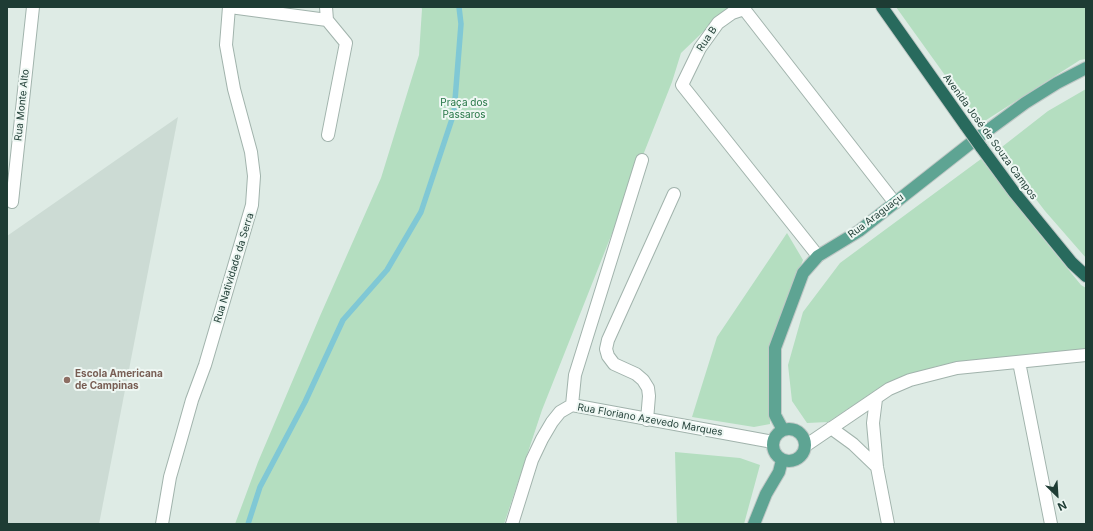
<!DOCTYPE html>
<meta charset="utf-8">
<style>
body{margin:0}
#map{position:relative;width:1093px;height:531px;overflow:hidden;background:#deebe5;font-family:Inter,sans-serif}
canvas{display:block}
.frame{position:absolute;inset:0;border:8px solid #1e3c34;pointer-events:none}
.north{position:absolute;left:1037px;top:475px;width:40px;height:40px;-webkit-text-stroke:3px #eef7f3;paint-order:stroke;rotate:155deg;font-size:11px;font-weight:700;line-height:16px;text-align:center;color:#1e3c34}
.north::after{content:'';display:block;margin:auto;width:14px;height:18px;background:#1e3c34;clip-path:polygon(50% 0,100% 100%,50% 72%,0 100%)}
</style>
<div id="map">
<canvas width="1093" height="531"></canvas>
<div class="frame"></div>
<div class="north">N</div>
</div>
<script>
const context = document.querySelector('canvas').getContext('2d');
context.lineJoin = 'round';
function fill(path, color) { context.fillStyle = color; context.fill(path, 'evenodd'); }
const poly = rows => new Path2D(rows.map(r => 'M' + r).join(''));
function trace(path, color, width, dash) { context.strokeStyle = color; context.lineWidth = width; context.lineCap = dash ? 'butt' : 'round'; context.setLineDash(dash || []); context.stroke(path); }
function write(font, color, halo, rows, align = 'center') {
  context.font = font + ' Inter,sans-serif'; context.lineWidth = 4; context.setLineDash([]); context.textBaseline = 'middle'; context.strokeStyle = halo; context.fillStyle = color; for (const [text, x, y, turn = 0] of rows) {
    context.save(); context.translate(x, y); context.rotate((+turn || 0) * Math.PI / 180); context.textAlign = isNaN(turn) ? turn : align; if (halo) context.strokeText(text, 0, 0); context.fillText(text, 0, 0); context.restore();
  }
}
const built = poly([
 [178,117,99,524,7,524,7,236]
]);
const green = poly([
 [421,7,729,7,681,53,672,82,542,410,504,524,235,524,258,462,320,316,381,178,419,55,422,9],
 [896,7,1086,7,1086,59,1080,60,980,124],
 [1086,89,1086,258,1045,211,998,150,1048,111],
 [981,159,1028,220,1081,285,1086,288,1086,350,937,366,882,386,828,422,807,423,792,401,788,365,803,312,840,263],
 [787,233,803,260,769,349,770,424,754,427,692,417,717,337],
 [675,452,740,458,760,465,744,524,677,524]
]);
const stream = poly([
 [248,524,260,487,305,402,343,320,387,270,421,212,454,113,461,24,459,7]
]);
const minor = poly([
 [230,7,327,20],
 [326,7,327,20,346,43,328,135],
 [12,202,33,7],
 [818,256,682,85,700,48,718,23,732,13,744,9,895,203],
 [1019,362,1051,524],
 [876,399,873,423,877,467,888,524],
 [572,405,575,375,642,160],
 [647,420,649,396,648,388,643,380,636,374,614,364,608,356,606,349,608,340,674,194],
 [831,428,853,444,877,467],
 [805,446,889,389,910,380,957,368,1086,355],
 [162,524,170,477,181,439,192,400,205,365,252,205,254,176,251,152,234,89,226,45,229,7],
 [512,524,532,460,542,439,552,422,560,412,572,405,773,442]
]);
const major = poly([
 '773 445a16 16 0 1 1 32 0a16 16 0 1 1-32 0Z',
 [783,430,775,415,775,348,803,273,818,256,859,231,976,139,1025,103,1057,83,1086,68],
 [754,524,766,494,779,472,782,460]
]);
const highway = poly([
 [882,7,966,126],
 [981,147,1014,192,1072,263,1086,276]
]);
const highwayBridge = poly([
 [966,126,981,147]
]);
const markers = [
 [67,380,4,"#8d6e63"]
];
const streetNames = [
 ["Rua B",707,39,-56],
 ["Rua Monte Alto",22,105,-84],
 ["Avenida José de Souza Campos",990,137,54],
 ["Rua Araguaçu",876,216,-37],
 ["Rua Natividade da Serra",234,268,-73],
 ["Rua Floriano Azevedo Marques",650,420,10]
];
const parkNames = [
 ["Praça dos",464,103],
 ["Passaros",464,115]
];
const educationNames = [
 ["Escola Americana",75,374],
 ["de Campinas",75,386]
];
fill(built, '#ccdbd4');
fill(green, '#b4dec0');
trace(stream, '#80c8d5', 5.5);
trace(minor, '#a1b3ac', 14);
trace(major, '#c0c8c6', 14);
trace(highway, '#c0c8c6', 14);
trace(minor, '#fff', 12);
trace(major, '#5ea493', 12);
trace(highway, '#286a5d', 12);
trace(highwayBridge, '#c0c8c6', 14, []);
trace(highwayBridge, '#286a5d', 12);
for (const [x, y, r, color] of markers) { const dot = new Path2D(); dot.arc(x, y, r, 0, 2 * Math.PI); context.fillStyle = color; context.fill(dot); trace(dot, '#eef7f3', 1.5); }
write('10px', '#1e3c34', '#eef7f3', streetNames);
write('10px', '#257545', '#eef7f3', parkNames);
write('bold 10px', '#785e54', '#eef7f3', educationNames, 'left');
</script>
